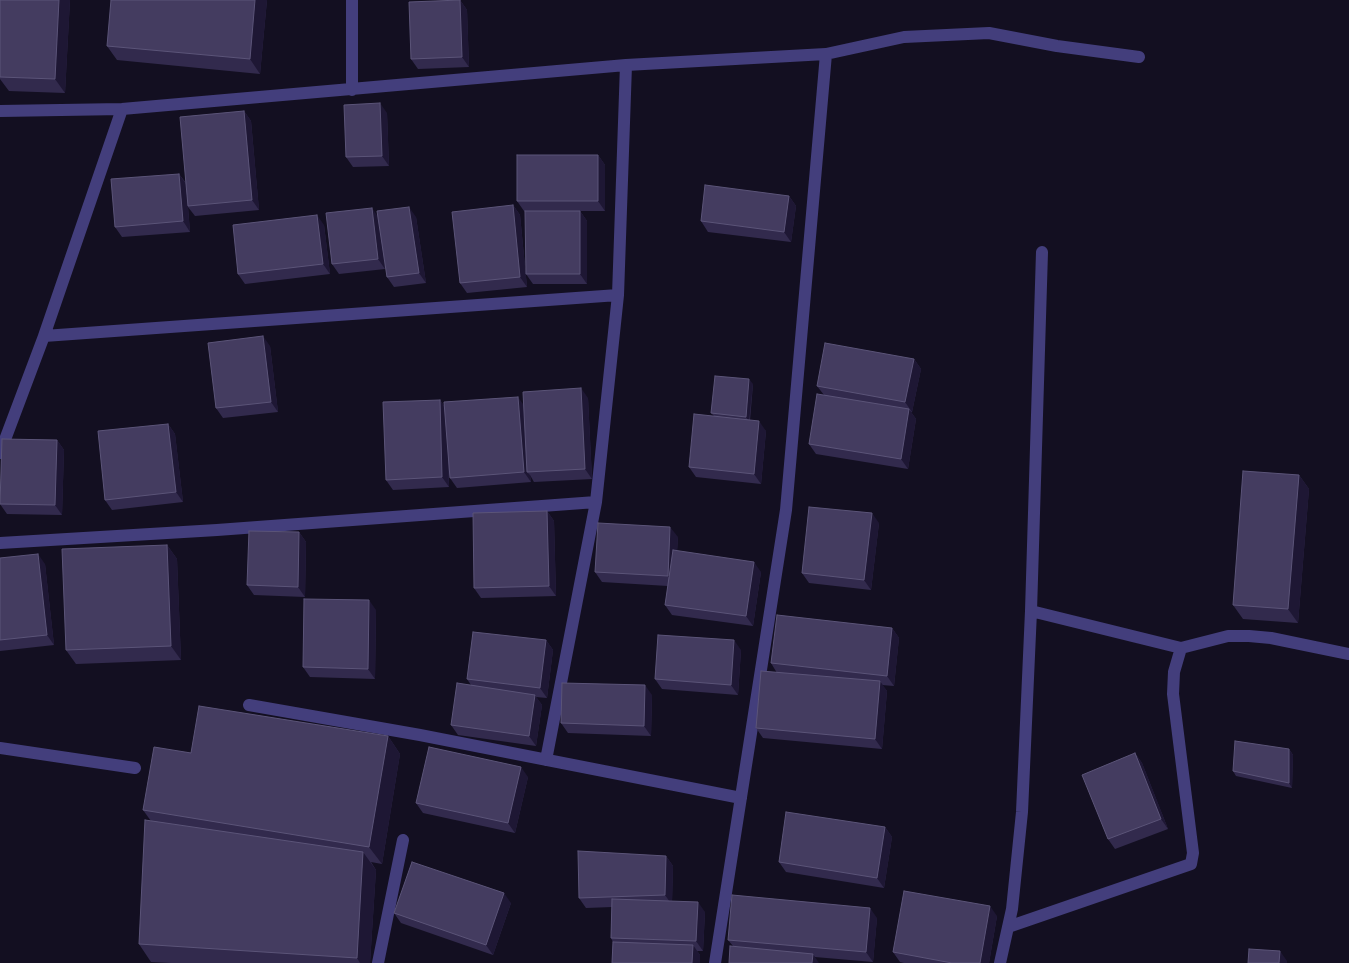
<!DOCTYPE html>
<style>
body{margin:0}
canvas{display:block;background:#130f21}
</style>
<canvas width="1349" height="963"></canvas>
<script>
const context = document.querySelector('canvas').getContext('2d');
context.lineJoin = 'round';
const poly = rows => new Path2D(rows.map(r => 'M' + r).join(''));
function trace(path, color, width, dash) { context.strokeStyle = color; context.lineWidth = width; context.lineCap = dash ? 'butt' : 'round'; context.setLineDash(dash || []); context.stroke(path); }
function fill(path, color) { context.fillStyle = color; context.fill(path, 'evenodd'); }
const minor = poly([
 [352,0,352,90],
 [826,54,904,37,989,33,1057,46,1139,57],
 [0,111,122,109,626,65,826,54,786,510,715,963],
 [44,336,618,295],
 [0,453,44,336,122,109],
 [0,543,217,530,596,502],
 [1031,611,1042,252],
 [249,705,420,735,741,798],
 [0,748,135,768],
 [546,760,596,502,618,295,626,65],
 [1008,927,1191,864,1193,853,1173,694,1174,672,1181,648,1228,636,1249,636,1271,638,1349,654],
 [378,963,403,840],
 [1000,963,1012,909,1022,812,1031,611,1181,648]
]);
const wall = poly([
 [0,0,70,0,65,93,9,91,0,79],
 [267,0,260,74,117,60,107,46],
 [460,0,467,10,469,67,418,69,411,59],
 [244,111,251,121,259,210,195,216,188,207,190,232,122,237,115,227,179,174,186,183],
 [387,113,389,166,353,167,346,157],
 [598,155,605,165,605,211,524,211,517,201],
 [789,196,796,206,791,242,708,232,701,221],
 [513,205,520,215,527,287,467,293,460,283],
 [580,211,587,221,587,284,533,284,526,274],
 [378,217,416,217,426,283,394,287,387,277,382,240,385,269,339,274,332,264],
 [324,225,330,274,245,284,238,274],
 [270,346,278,412,223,418,216,408],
 [914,359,921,369,912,412,911,412,916,419,908,469,816,454,809,444,824,395,817,386],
 [753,384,750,420,766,431,761,484,696,477,689,467,714,416,711,413],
 [588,398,592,479,534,482,530,475,531,482,457,488,450,478,449,465,449,487,393,490,386,480,440,400,444,406,524,406],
 [168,424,175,434,183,502,112,510,105,500],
 [57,440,64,450,62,515,7,514,0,504],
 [1299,475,1309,489,1298,623,1243,619,1233,605],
 [547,511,554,521,556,596,481,598,474,588],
 [879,523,871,590,809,583,802,573],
 [299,532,306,542,305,597,254,595,247,585],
 [678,537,677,551,761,572,753,626,672,615,665,605,668,586,602,582,595,572],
 [167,545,177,559,181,660,76,664,66,650],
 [0,558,45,564,54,645,0,651],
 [376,610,375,679,310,677,303,667],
 [892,628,899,638,894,686,882,685,887,691,882,749,763,738,756,728,777,673,771,663],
 [546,640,553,650,547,698,536,697,542,705,536,746,458,735,451,725,471,685,467,679],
 [741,650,738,695,662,689,655,679],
 [652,695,651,736,568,733,561,723],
 [388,736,400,754,382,864,371,862,376,870,370,963,171,963,151,962,139,944,151,821,143,810,191,753],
 [1289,749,1293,755,1292,788,1236,776,1233,771],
 [1135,753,1142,763,1168,829,1115,849,1108,839],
 [528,777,515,833,423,813,416,803],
 [885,827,892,837,884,888,786,872,779,862],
 [666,856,673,866,672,901,705,912,703,951,697,951,700,955,700,963,612,963,613,942,611,938,612,907,586,908,579,898],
 [511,903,493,955,401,923,394,913],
 [997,916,989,963,904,963,900,962,893,952],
 [877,918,873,962,815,957,733,946,728,940]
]);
const shadedWall = poly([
 [59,0,70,0,65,93,55,79],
 [255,0,267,0,260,74,250,59],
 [460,0,467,10,469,67,462,57],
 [380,103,387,113,389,166,382,156],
 [244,111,251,121,259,210,252,200],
 [598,155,605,165,605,211,598,201],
 [179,174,186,184,190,232,183,221],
 [789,196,796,206,791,242,784,232],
 [513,205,520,215,527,287,520,277],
 [409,207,416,217,426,283,419,273],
 [372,208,379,218,385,269,378,259],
 [580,211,587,221,587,284,580,274],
 [317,215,324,225,330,274,323,264],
 [263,336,270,346,278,412,271,402],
 [914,359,921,369,912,412,905,402],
 [749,379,753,384,749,422,746,417],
 [581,388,588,398,592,479,585,469],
 [518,397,525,407,527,472,530,475,531,482,524,472],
 [440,400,447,410,449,487,442,477],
 [909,409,916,419,908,469,901,459],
 [759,421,766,431,761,484,754,474],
 [168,424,175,434,183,502,176,492],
 [57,440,64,450,62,515,55,505],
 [1299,475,1309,489,1298,623,1288,609],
 [547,511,554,521,556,596,549,586],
 [872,513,879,523,871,590,864,580],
 [670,527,678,537,675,587,668,576],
 [299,532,306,542,305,597,298,587],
 [167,545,177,559,181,660,171,646],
 [38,554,45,564,54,645,47,635],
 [754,562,761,572,753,626,746,616],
 [369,600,376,610,375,679,368,669],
 [892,628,899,638,894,686,887,676],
 [546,640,553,650,547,698,540,688],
 [734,640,741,650,738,695,731,685],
 [880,681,887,691,882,749,875,739],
 [645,685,652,695,651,736,644,726],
 [535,695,542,705,536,746,529,736],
 [388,736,400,754,382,864,369,847],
 [1289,749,1293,755,1292,788,1289,783],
 [1135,753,1142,763,1168,829,1161,819],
 [521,767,528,777,515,833,508,823],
 [885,827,892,837,884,888,877,878],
 [363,852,376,870,370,963,360,963,357,958],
 [666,856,673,866,672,905,665,895],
 [504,893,511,903,493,955,486,945],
 [698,902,705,912,703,951,696,941],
 [990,906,997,916,989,963,980,963],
 [870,908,877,918,873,962,866,952],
 [693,945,700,955,700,963,692,963],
 [1280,951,1287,961,1287,963,1279,963],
 [813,954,819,963,812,963]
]);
const building = poly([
 [0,0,59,0,55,79,0,77,0,0],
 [111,0,255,0,250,59,107,46,111,0],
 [460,0,462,57,411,59,409,2,460,0],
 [380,103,382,156,346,157,344,105,380,103],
 [244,111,252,200,188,206,180,117,244,111],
 [517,155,598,155,598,201,517,201,517,155],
 [179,174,183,221,115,227,111,179,179,174],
 [705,185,789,196,784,232,701,221,705,185],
 [513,205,520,277,460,283,452,212,513,205],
 [409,207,419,273,387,277,377,211,409,207],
 [372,208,378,259,332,264,326,213,372,208],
 [525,211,580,211,580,274,526,274,525,211],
 [317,215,323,264,238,274,233,225,317,215],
 [263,336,271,402,216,408,208,343,263,336],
 [825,343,914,359,905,402,817,386,825,343],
 [715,376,749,379,746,417,711,413,715,376],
 [581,388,585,469,527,472,523,392,581,388],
 [817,394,909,409,901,459,809,444,817,394],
 [518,397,524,472,450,478,444,402,518,397],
 [440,400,442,477,386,480,383,402,440,400],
 [694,414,759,421,754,474,689,467,694,414],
 [168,424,176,492,105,500,98,431,168,424],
 [2,439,57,440,55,505,0,504,2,439],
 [1243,471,1299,475,1288,609,1233,605,1243,471],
 [809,507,872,513,864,580,802,573,809,507],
 [547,511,549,586,474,588,473,513,547,511],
 [598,523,670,527,668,576,595,572,598,523],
 [249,531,299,532,298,587,247,585,249,531],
 [167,545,171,646,66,650,62,549,167,545],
 [673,550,754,562,746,616,665,605,673,550],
 [38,554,47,635,0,640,0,558,38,554],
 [304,599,369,600,368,669,303,667,304,599],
 [777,615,892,628,887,676,771,663,777,615],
 [473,632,546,640,540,688,467,679,473,632],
 [658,635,734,640,731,685,655,679,658,635],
 [761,671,880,681,875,739,756,728,761,671],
 [457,683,535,695,529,736,451,725,457,683],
 [562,683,645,685,644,726,561,723,562,683],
 [199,706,388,736,369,847,143,810,154,747,191,753,199,706],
 [1235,741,1289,749,1289,783,1233,771,1235,741],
 [429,747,521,767,508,823,416,803,429,747],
 [1135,753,1161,819,1108,839,1082,775,1135,753],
 [786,812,885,827,877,878,779,862,786,812],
 [145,820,363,852,357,958,139,944,145,820],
 [578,851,666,856,665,895,579,898,578,851],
 [412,862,504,893,486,945,394,913,412,862],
 [904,891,990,906,980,963,952,963,893,952,904,891],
 [732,895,870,908,866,952,728,940,732,895],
 [612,899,698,902,696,941,611,938,612,899],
 [613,942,693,945,692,963,612,963,613,942],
 [730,946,813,954,812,963,729,963,730,946],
 [1249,949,1280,951,1279,963,1248,963,1249,949]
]);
trace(minor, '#433e7c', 12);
fill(wall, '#322a4d');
fill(shadedWall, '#1e1734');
fill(building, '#443c60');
trace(building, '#5b5478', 1);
</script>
